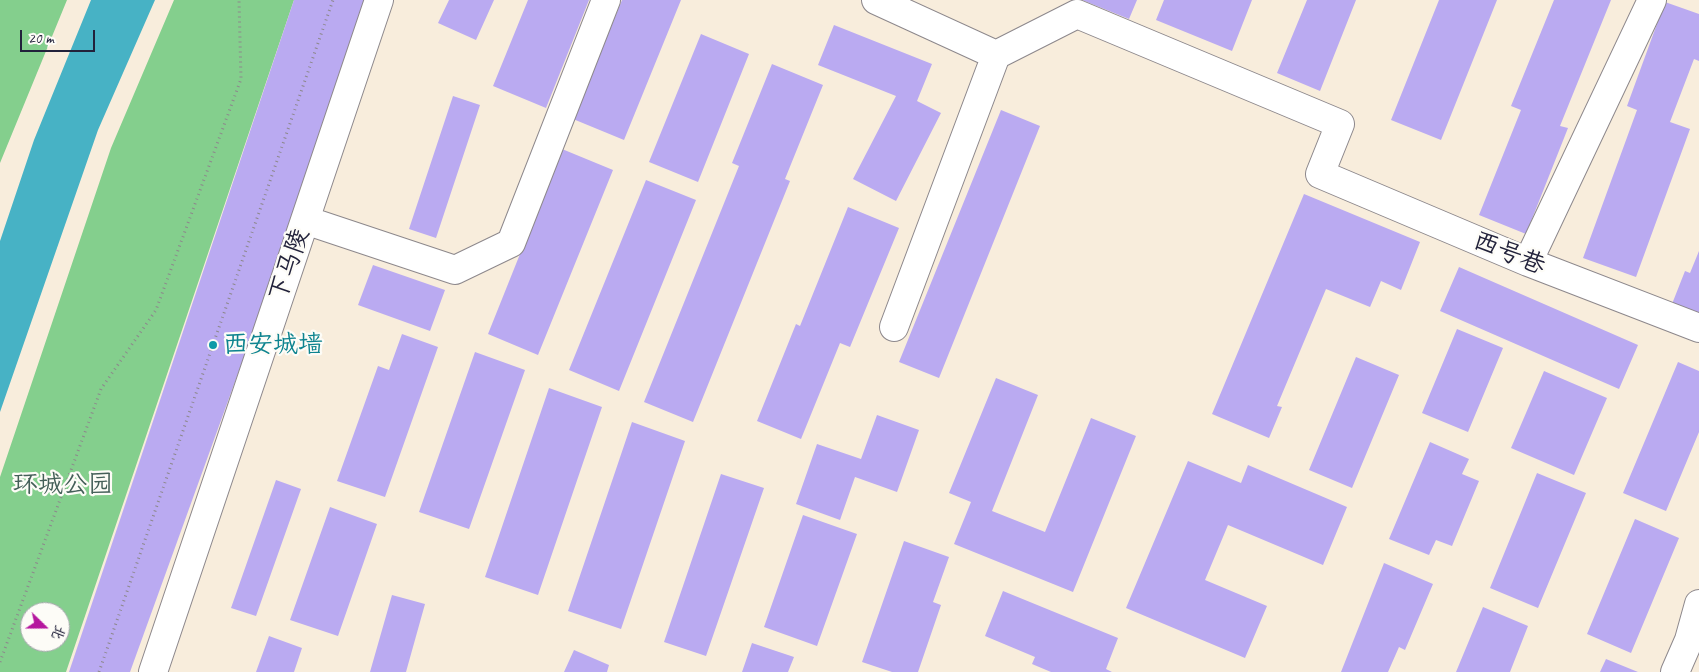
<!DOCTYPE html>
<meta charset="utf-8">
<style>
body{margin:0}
#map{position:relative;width:1699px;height:672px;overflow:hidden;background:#f8eddc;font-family:Caveat,"LXGW WenKai TC",sans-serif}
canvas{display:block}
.north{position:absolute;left:20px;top:602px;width:50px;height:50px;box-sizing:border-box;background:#fdfcf7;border:1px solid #a5a5ac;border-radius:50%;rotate:112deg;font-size:14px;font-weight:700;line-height:20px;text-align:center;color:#22223b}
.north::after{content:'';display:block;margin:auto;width:18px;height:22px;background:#b5179e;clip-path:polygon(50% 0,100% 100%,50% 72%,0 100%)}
.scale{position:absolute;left:20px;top:30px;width:75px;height:22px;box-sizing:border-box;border:2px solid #22223b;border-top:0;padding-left:6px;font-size:15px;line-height:18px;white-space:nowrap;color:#22223b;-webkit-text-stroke:4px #fdfcf7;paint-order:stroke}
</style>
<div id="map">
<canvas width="1699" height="672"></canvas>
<div class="north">北</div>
<div class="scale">20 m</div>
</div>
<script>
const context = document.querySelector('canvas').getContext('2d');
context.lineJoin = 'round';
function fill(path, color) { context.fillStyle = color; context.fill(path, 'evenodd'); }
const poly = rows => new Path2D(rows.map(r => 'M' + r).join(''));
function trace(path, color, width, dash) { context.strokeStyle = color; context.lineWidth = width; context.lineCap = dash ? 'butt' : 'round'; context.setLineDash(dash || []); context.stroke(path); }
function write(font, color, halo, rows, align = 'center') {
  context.font = font + ' Caveat,"LXGW WenKai TC",sans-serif'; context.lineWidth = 4.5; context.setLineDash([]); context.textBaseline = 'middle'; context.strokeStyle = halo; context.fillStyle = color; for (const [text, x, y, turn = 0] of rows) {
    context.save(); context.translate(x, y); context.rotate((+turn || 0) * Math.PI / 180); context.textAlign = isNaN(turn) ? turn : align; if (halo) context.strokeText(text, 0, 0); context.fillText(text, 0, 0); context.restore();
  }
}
const green = poly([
 [0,0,67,0,0,163],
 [174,0,294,0,66,672,0,672,0,477,111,148],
 [30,612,60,612,60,642,30,642]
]);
const water = poly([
 [91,0,155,0,98,130,0,412,0,241,34,140]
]);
const building = poly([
 [294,0,373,0,130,672,69,672],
 [449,0,494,0,476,40,438,23],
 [528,0,589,0,546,108,493,86],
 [622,0,681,0,624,140,573,119],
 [1082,0,1137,0,1129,19],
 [1164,0,1252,0,1232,51,1156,20],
 [1307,0,1356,0,1320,91,1277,73],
 [1439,0,1497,0,1441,140,1391,120],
 [1554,0,1611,0,1560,126,1568,128,1526,234,1479,215,1521,110,1511,106],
 [1665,2,1699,14,1699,61,1694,59,1670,122,1690,129,1636,277,1583,258,1637,110,1627,106],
 [834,25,932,64,917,101,941,113,896,201,853,179,896,96,818,65],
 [701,34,749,54,698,182,649,162],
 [772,64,823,85,785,179,790,181,693,422,644,402,739,166,732,163],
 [453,96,480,105,436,238,409,229],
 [1001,110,1040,126,939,378,899,362],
 [562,149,613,170,538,355,488,334],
 [646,180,696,200,619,391,569,370],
 [1304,194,1420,242,1401,290,1381,281,1370,307,1326,289,1277,406,1282,407,1269,438,1212,414],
 [848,207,899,228,850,347,840,343,801,439,757,421,796,324,800,326],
 [1699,251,1699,314,1672,304,1685,271,1690,273],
 [373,265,445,290,430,331,358,305],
 [1459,267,1638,345,1619,389,1440,311],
 [1457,329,1503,348,1468,432,1422,413],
 [402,334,438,347,385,497,337,481,378,366,389,370],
 [475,352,525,370,469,529,419,512],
 [1356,357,1399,375,1352,488,1309,470],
 [1678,362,1699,371,1699,432,1666,511,1623,493],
 [1544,371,1607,398,1574,475,1511,448],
 [996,378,1038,395,992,511,1045,532,1091,418,1136,436,1073,592,954,544,971,502,949,493],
 [549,388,602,407,538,595,485,577],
 [877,415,919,430,897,492,855,477,840,520,796,504,817,444,861,459],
 [632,422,685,441,621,629,568,611],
 [1430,442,1469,459,1462,474,1479,481,1452,546,1436,540,1429,555,1389,539],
 [1188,461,1241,483,1248,465,1347,507,1323,565,1228,525,1205,580,1267,606,1245,658,1126,608],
 [1537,473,1586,493,1538,608,1490,588],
 [721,474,764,488,706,656,664,642],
 [276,480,301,489,256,616,231,608],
 [330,507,377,524,338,636,290,620],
 [803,515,857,534,817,646,764,627],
 [1635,519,1679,538,1631,653,1587,634],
 [904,541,949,557,933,602,941,605,918,672,892,672,862,662],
 [1384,563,1433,584,1405,650,1399,647,1388,672,1341,672],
 [1003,591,1118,638,1106,669,1112,672,1051,672,1032,664,1035,657,985,636],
 [392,595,425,604,406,672,370,672],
 [1483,607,1528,626,1510,672,1456,672],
 [269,636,302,648,294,672,256,672],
 [752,643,794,657,788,672,742,672],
 [574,650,609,665,607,672,564,672],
 [1606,659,1638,672,1600,672]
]);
const path = poly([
 [0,662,101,389,156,310,241,79,239,0],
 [99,672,333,0]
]);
const minor = poly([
 [876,0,996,55],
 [305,220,455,270,511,243,606,0],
 [1528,262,1652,0],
 [894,327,996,55,1077,14,1340,124,1320,174,1528,262,1699,328],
 [153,672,379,0],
 [1675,672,1689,640,1699,604]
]);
const markers = [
 [213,345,5,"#0f9aa8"]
];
const streetNames = [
 ["西号巷",1509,254,22],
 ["下马陵",290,265,-71]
];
const cultureNames = [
 ["西安城墙",223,345]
];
const parkNames = [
 ["环城公园",63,485]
];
fill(green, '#84cf8d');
fill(water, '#47b2c5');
fill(building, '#baaaf1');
trace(minor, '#8d888c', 30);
trace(path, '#8d888c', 3, [1, 4]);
trace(minor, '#fff', 28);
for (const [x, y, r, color] of markers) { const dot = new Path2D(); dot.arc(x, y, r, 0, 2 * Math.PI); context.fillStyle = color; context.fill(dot); trace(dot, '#fdfcf7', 2); }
write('25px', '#22223b', '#fdfcf7', streetNames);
write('25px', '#0d838f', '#fdfcf7', cultureNames, 'left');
write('25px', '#445f58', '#fdfcf7', parkNames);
</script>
